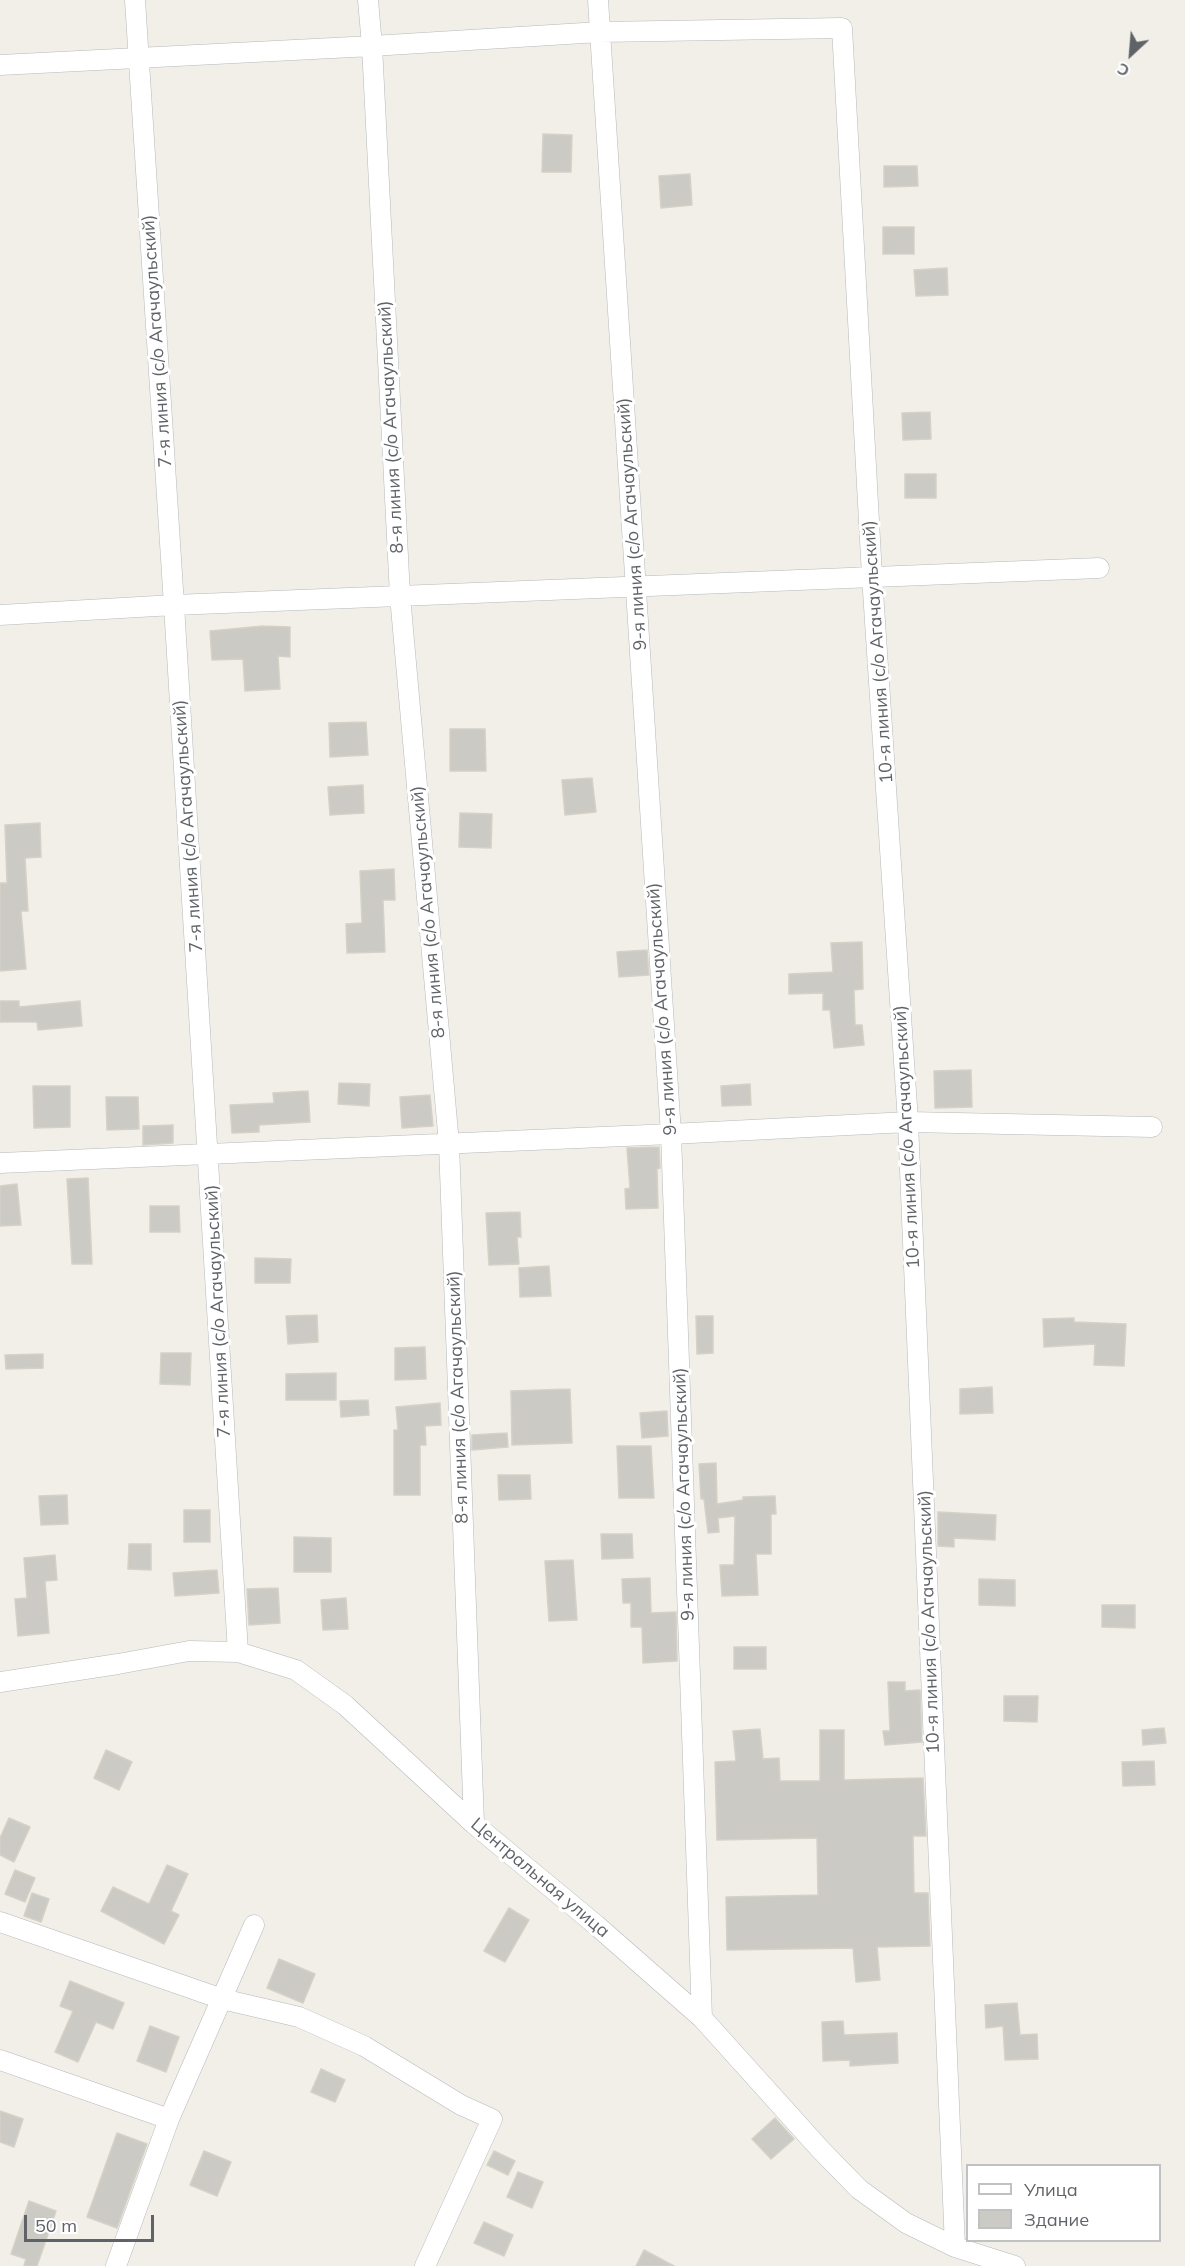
<!DOCTYPE html>
<meta charset="utf-8">
<style>
body{margin:0}
#map{position:relative;width:1185px;height:2266px;overflow:hidden;background:#f1efe8;font-family:Mulish,sans-serif}
canvas{display:block}
.legend{position:absolute;left:966px;top:2164px;width:195px;height:78px;box-sizing:border-box;background:#fff;border:2px solid #bfc1c3;margin:0;padding:8px 10px;list-style:none;font-size:18px;color:#5f6368}
.legend li{display:flex;align-items:center;gap:12px;height:30px}
.legend b{width:30px;border:2px solid #bfc1c3}
.north{position:absolute;left:1101px;top:24px;width:60px;height:60px;-webkit-text-stroke:4px #fff;paint-order:stroke;rotate:206deg;font-size:16px;font-weight:700;line-height:24px;text-align:center;color:#5f6368}
.north::after{content:'';display:block;margin:auto;width:21px;height:27px;background:#5f6368;clip-path:polygon(50% 0,100% 100%,50% 72%,0 100%)}
.scale{position:absolute;left:24px;top:2215px;width:130px;height:27px;box-sizing:border-box;border:3px solid #5f6368;border-top:0;padding-left:8px;font-size:18px;line-height:21px;white-space:nowrap;color:#5f6368;-webkit-text-stroke:4px #fff;paint-order:stroke}
</style>
<div id="map">
<canvas width="1185" height="2266"></canvas>
<ul class="legend">
<li><b style="height:8px;background:#fff"></b>Улица</li>
<li><b style="height:16px;background:#cccac5"></b>Здание</li>
</ul>
<div class="north">С</div>
<div class="scale">50 m</div>
</div>
<script>
const context = document.querySelector('canvas').getContext('2d');
context.lineJoin = 'round';
function fill(path, color) { context.fillStyle = color; context.fill(path, 'evenodd'); }
const poly = rows => new Path2D(rows.map(r => 'M' + r).join(''));
function trace(path, color, width, dash) { context.strokeStyle = color; context.lineWidth = width; context.lineCap = dash ? 'butt' : 'round'; context.setLineDash(dash || []); context.stroke(path); }
function write(font, color, halo, rows, align = 'center') {
  context.font = font + ' Mulish,sans-serif'; context.lineWidth = 6; context.setLineDash([]); context.textBaseline = 'middle'; context.strokeStyle = halo; context.fillStyle = color; for (const [text, x, y, turn = 0] of rows) {
    context.save(); context.translate(x, y); context.rotate((+turn || 0) * Math.PI / 180); context.textAlign = isNaN(turn) ? turn : align; if (halo) context.strokeText(text, 0, 0); context.fillText(text, 0, 0); context.restore();
  }
}
const building = poly([
 [543,134,572,135,571,172,542,172,543,134],
 [884,166,917,166,918,186,884,187,884,166],
 [690,174,692,205,661,208,659,176,690,174],
 [883,227,914,227,914,254,883,254,883,227],
 [947,268,948,295,916,296,914,270,947,268],
 [930,412,931,439,903,440,902,413,930,412],
 [905,474,936,474,936,498,905,498,905,474],
 [263,626,290,627,290,657,278,656,280,689,245,691,243,659,212,660,210,631,263,626],
 [366,722,368,755,330,757,329,723,366,722],
 [450,729,485,729,486,771,450,771,450,729],
 [592,778,596,812,565,815,562,780,592,778],
 [363,785,364,813,330,815,328,787,363,785],
 [460,813,492,814,491,848,459,847,460,813],
 [40,823,41,857,25,858,28,911,21,911,26,969,0,971,0,883,7,883,5,825,40,823],
 [394,869,395,900,383,900,385,952,347,953,346,924,362,923,360,871,394,869],
 [862,942,863,989,854,990,855,1025,862,1025,864,1045,834,1048,830,1010,823,1010,823,993,789,994,789,974,833,972,831,943,862,942],
 [647,950,649,975,619,977,617,952,647,950],
 [0,1001,19,1001,19,1007,80,1001,82,1026,38,1030,37,1022,0,1022,0,1001],
 [971,1070,972,1107,935,1108,934,1071,971,1070],
 [339,1083,370,1084,369,1106,338,1104,339,1083],
 [750,1084,751,1105,722,1106,721,1086,750,1084],
 [33,1086,70,1086,70,1127,34,1128,33,1086],
 [308,1091,310,1122,259,1125,259,1132,232,1133,230,1105,274,1103,273,1093,308,1091],
 [430,1095,433,1126,402,1128,400,1097,430,1095],
 [106,1097,138,1097,139,1129,107,1130,106,1097],
 [173,1125,173,1143,143,1145,143,1126,173,1125],
 [659,1147,660,1168,657,1169,658,1208,626,1209,625,1189,630,1188,627,1148,659,1147],
 [88,1178,92,1264,72,1264,67,1179,88,1178],
 [17,1184,21,1225,0,1226,0,1186,17,1184],
 [150,1206,179,1206,180,1232,150,1232,150,1206],
 [520,1212,521,1237,517,1237,519,1264,489,1265,486,1213,520,1212],
 [255,1258,291,1259,290,1283,255,1283,255,1258],
 [549,1266,551,1296,520,1297,519,1268,549,1266],
 [317,1315,318,1342,288,1344,286,1316,317,1315],
 [696,1316,713,1316,713,1353,697,1354,696,1316],
 [1074,1318,1074,1322,1126,1324,1124,1366,1094,1365,1095,1344,1044,1347,1043,1319,1074,1318],
 [425,1347,426,1379,395,1380,395,1348,425,1347],
 [161,1353,191,1353,190,1385,160,1384,161,1353],
 [43,1354,43,1368,6,1369,5,1355,43,1354],
 [336,1373,336,1400,286,1400,286,1374,336,1373],
 [992,1387,993,1413,960,1414,960,1389,992,1387],
 [570,1389,572,1443,512,1445,511,1391,570,1389],
 [368,1400,369,1415,341,1417,340,1401,368,1400],
 [440,1403,441,1425,425,1426,426,1445,420,1445,420,1495,394,1495,394,1430,398,1430,396,1407,440,1403],
 [667,1411,668,1436,642,1438,640,1413,667,1411],
 [507,1433,508,1447,472,1450,472,1435,507,1433],
 [617,1446,651,1446,654,1498,619,1498,617,1446],
 [716,1463,717,1504,743,1500,743,1497,775,1496,776,1514,771,1514,771,1554,756,1554,758,1595,722,1596,720,1565,734,1565,735,1516,718,1518,719,1532,708,1533,704,1499,701,1499,699,1464,716,1463],
 [498,1475,530,1475,531,1499,499,1500,498,1475],
 [67,1495,68,1524,41,1525,39,1496,67,1495],
 [184,1510,210,1510,210,1542,184,1542,184,1510],
 [938,1512,996,1515,995,1540,954,1538,954,1547,938,1546,938,1512],
 [601,1534,632,1534,633,1558,602,1559,601,1534],
 [294,1537,331,1538,331,1572,294,1572,294,1537],
 [129,1544,151,1544,151,1570,128,1569,129,1544],
 [55,1555,57,1580,45,1581,49,1633,18,1636,15,1599,27,1598,24,1558,55,1555],
 [573,1560,577,1620,549,1621,545,1561,573,1560],
 [217,1570,219,1593,175,1596,173,1573,217,1570],
 [650,1578,651,1613,676,1612,677,1661,643,1663,642,1627,631,1627,631,1603,623,1603,622,1579,650,1578],
 [979,1579,1015,1580,1015,1606,979,1605,979,1579],
 [278,1588,280,1623,249,1625,247,1589,278,1588],
 [346,1598,348,1629,323,1630,321,1600,346,1598],
 [1102,1605,1135,1605,1135,1628,1102,1627,1102,1605],
 [734,1647,766,1647,766,1669,734,1669,734,1647],
 [888,1682,905,1682,905,1691,920,1690,922,1742,885,1745,883,1731,890,1731,888,1682],
 [1004,1696,1038,1696,1037,1722,1004,1721,1004,1696],
 [1164,1728,1166,1743,1143,1745,1142,1730,1164,1728],
 [760,1729,763,1759,779,1758,780,1781,820,1781,820,1730,844,1730,844,1780,923,1778,926,1836,913,1836,914,1893,928,1893,930,1946,877,1947,880,1980,856,1982,853,1948,727,1950,726,1897,818,1895,817,1838,717,1840,715,1762,736,1761,733,1731,760,1729],
 [106,1750,132,1762,119,1790,94,1778,106,1750],
 [1154,1761,1155,1785,1123,1786,1122,1762,1154,1761],
 [9,1818,30,1827,14,1862,0,1855,0,1838,9,1818],
 [167,1865,188,1874,171,1911,179,1915,164,1944,101,1911,113,1887,149,1904,167,1865],
 [15,1870,35,1878,25,1902,5,1894,15,1870],
 [32,1893,49,1899,41,1922,24,1916,32,1893],
 [509,1908,529,1920,505,1962,484,1951,509,1908],
 [279,1959,315,1974,303,2003,267,1988,279,1959],
 [70,1981,124,2003,113,2029,96,2022,78,2062,55,2052,73,2011,60,2006,70,1981],
 [1017,2003,1020,2035,1037,2034,1038,2059,1005,2060,1003,2026,986,2028,985,2005,1017,2003],
 [843,2021,844,2035,897,2033,898,2063,850,2066,850,2060,823,2061,822,2022,843,2021],
 [150,2026,179,2037,166,2072,137,2061,150,2026],
 [321,2069,345,2080,335,2102,311,2092,321,2069],
 [0,2111,23,2119,14,2147,0,2142,0,2111],
 [775,2118,794,2139,771,2159,752,2139,775,2118],
 [117,2133,147,2144,117,2228,87,2217,117,2133],
 [204,2151,231,2162,217,2196,190,2185,204,2151],
 [494,2151,515,2161,508,2175,487,2165,494,2151],
 [518,2172,543,2182,532,2208,507,2197,518,2172],
 [29,2201,56,2211,37,2266,24,2266,26,2259,11,2254,29,2201],
 [484,2222,513,2235,504,2256,474,2243,484,2222],
 [644,2250,674,2266,636,2266,644,2250]
]);
const minor = poly([
 [135,0,174,605,238,1652],
 [368,0,372,46,400,596,449,1144,474,1824],
 [598,0,671,1134,702,2018],
 [0,65,372,46,600,32,842,28,872,576,908,1122,955,2247],
 [0,615,174,605,1099,568],
 [0,1163,671,1134,908,1122,1152,1127],
 [0,1682,118,1664,189,1651,238,1652,296,1670,345,1705,474,1824,596,1925,702,2018,820,2149,859,2189,906,2223,955,2247,1015,2266],
 [0,1922,222,1999,299,2017,364,2046,461,2105,492,2119,425,2266],
 [0,2060,169,2119],
 [116,2266,169,2119,254,1925]
]);
const streetNames = [
 ["7-я линия (с/о Агачаульский)",157,341,-94],
 ["8-я линия (с/о Агачаульский)",391,427,-93],
 ["9-я линия (с/о Агачаульский)",632,524,-94],
 ["10-я линия (с/о Агачаульский)",878,652,-94],
 ["7-я линия (с/о Агачаульский)",188,826,-94],
 ["8-я линия (с/о Агачаульский)",428,912,-95],
 ["9-я линия (с/о Агачаульский)",662,1009,-94],
 ["10-я линия (с/о Агачаульский)",907,1137,-93],
 ["7-я линия (с/о Агачаульский)",218,1311,-93],
 ["8-я линия (с/о Агачаульский)",458,1397,-92],
 ["9-я линия (с/о Агачаульский)",684,1494,-92],
 ["10-я линия (с/о Агачаульский)",929,1622,-92],
 ["Центральная улица",540,1878,40]
];
fill(building, '#cccac5');
trace(building, '#d6d1c6', 1.5);
trace(minor, '#b5b8bc', 21);
trace(minor, '#fff', 20);
write('18px', '#5f6368', '#fff', streetNames);
</script>
